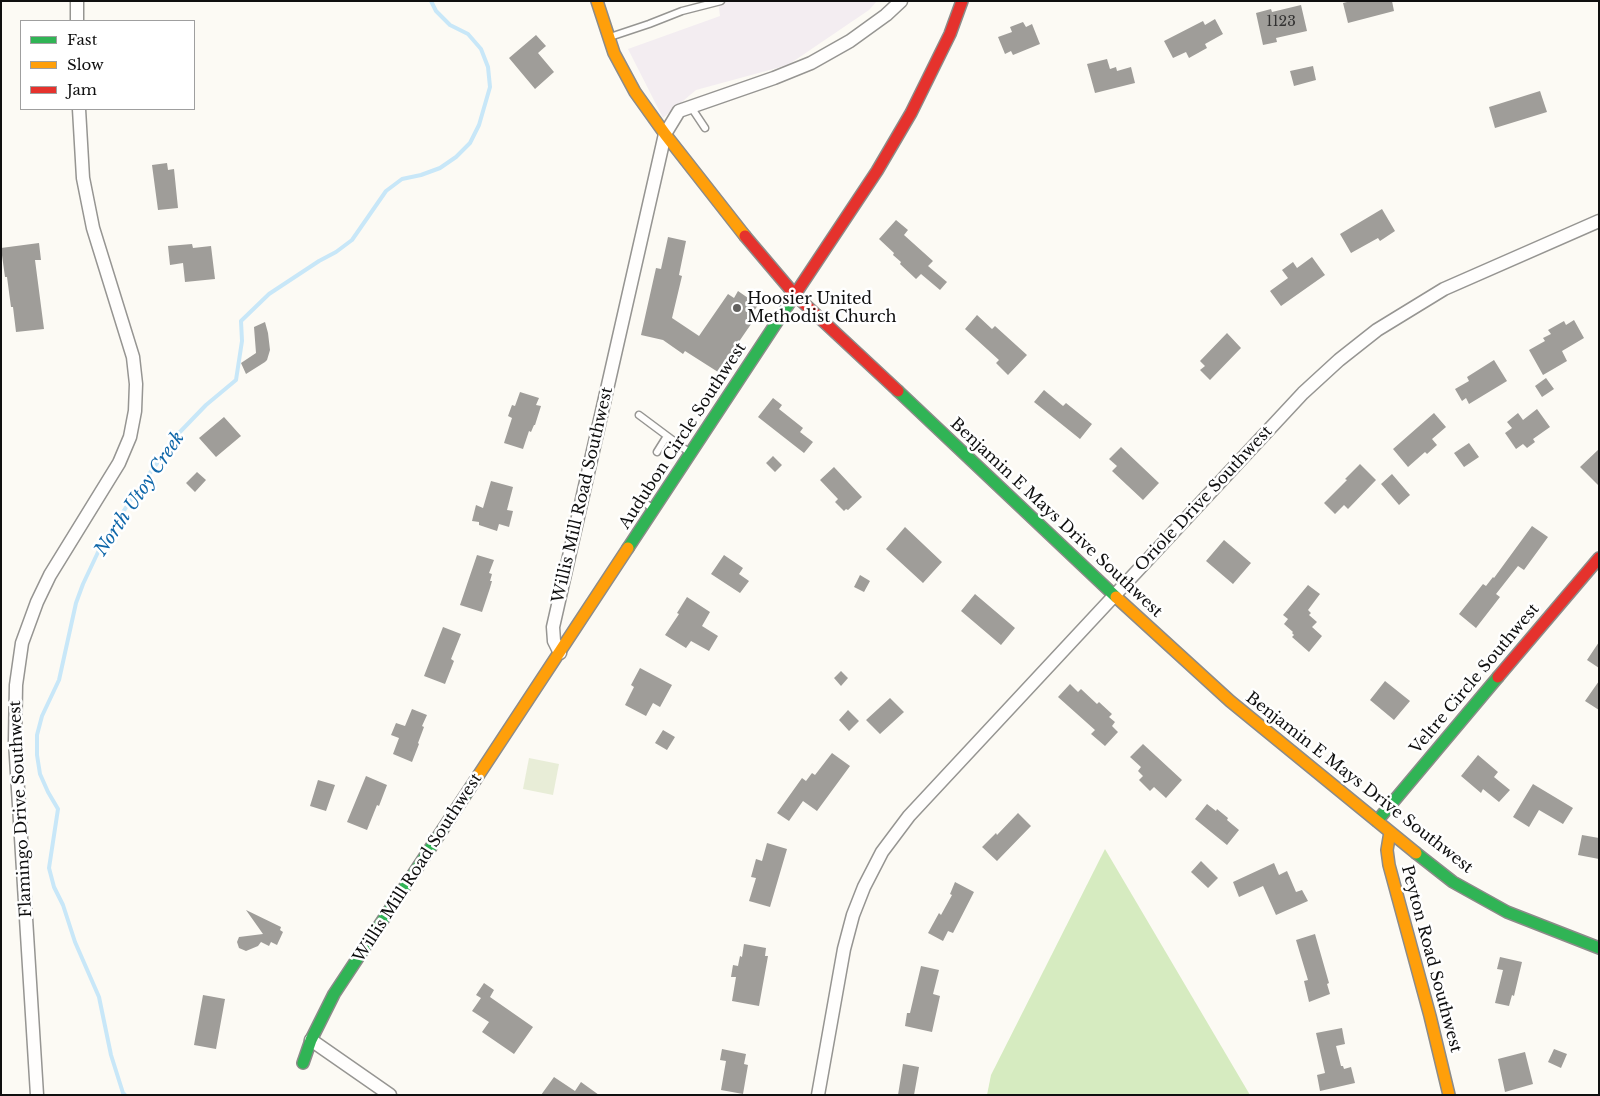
<!DOCTYPE html>
<style>
body{margin:0}
#map{position:relative;width:1600px;height:1096px;overflow:hidden;background:#fcfaf4;font-family:"Libre Baskerville",serif}
canvas{display:block}
.frame{position:absolute;inset:0;border:2px solid #0f0f0f;pointer-events:none}
.legend{position:absolute;left:20px;top:20px;width:175px;height:90px;box-sizing:border-box;background:#fff;border:1px solid #9f9f9f;margin:0;padding:6px 9px;list-style:none;font-size:15px;color:#0f0f0f}
.legend li{display:flex;align-items:center;gap:10px;height:25px}
.legend b{width:25px;border:1px solid #9f9f9f}
</style>
<div id="map">
<canvas width="1600" height="1096"></canvas>
<div class="frame"></div>
<ul class="legend">
<li><b style="height:6px;background:#30b455"></b>Fast</li>
<li><b style="height:6px;background:#ff9f0a"></b>Slow</li>
<li><b style="height:6px;background:#e5322d"></b>Jam</li>
</ul>
</div>
<script>
const context = document.querySelector('canvas').getContext('2d');
context.lineJoin = 'round';
function fill(path, color) { context.fillStyle = color; context.fill(path, 'evenodd'); }
const poly = rows => new Path2D(rows.map(r => 'M' + r).join(''));
function trace(path, color, width, dash) { context.strokeStyle = color; context.lineWidth = width; context.lineCap = dash ? 'butt' : 'round'; context.setLineDash(dash || []); context.stroke(path); }
function write(font, color, halo, rows, align = 'center') {
  context.font = font + ' "Libre Baskerville",serif'; context.lineWidth = 5; context.setLineDash([]); context.textBaseline = 'middle'; context.strokeStyle = halo; context.fillStyle = color; for (const [text, x, y, turn = 0] of rows) {
    context.save(); context.translate(x, y); context.rotate((+turn || 0) * Math.PI / 180); context.textAlign = isNaN(turn) ? turn : align; if (halo) context.strokeText(text, 0, 0); context.fillText(text, 0, 0); context.restore();
  }
}
const industrial = poly([
 [718,1,877,1,869,10,788,65,696,90,663,118,628,49,720,16]
]);
const forest = poly([
 [1105,849,1250,1095,987,1095,991,1075]
]);
const cemetery = poly([
 [529,758,559,764,553,795,523,789]
]);
const stream = poly([
 [125,1095,123,1093,111,1055,99,997,75,942,63,905,54,887,49,868,58,809,48,792,40,774,37,755,37,735,42,716,59,680,76,603,83,584,100,548,132,498,178,434,206,405,236,380,242,341,241,321,269,294,319,261,336,252,352,240,386,191,402,179,421,175,440,168,456,157,470,143,479,125,490,87,488,67,481,49,468,34,450,25,436,11,431,1]
]);
const building = poly([
 [1351,1,1392,1,1394,11,1348,23,1343,3],
 [1301,5,1307,31,1276,38,1277,42,1263,45,1256,13,1271,9,1272,12],
 [1215,19,1223,34,1205,44,1207,48,1189,58,1186,52,1173,58,1164,41,1203,21,1205,25],
 [1023,22,1026,27,1032,24,1040,44,1013,55,1011,51,1005,54,998,37,1012,32,1010,27],
 [536,35,546,46,538,53,554,72,535,89,509,58],
 [1107,59,1110,69,1116,67,1117,71,1131,67,1135,83,1095,93,1087,64],
 [1313,66,1316,80,1294,86,1290,71],
 [1540,91,1547,112,1495,128,1489,107],
 [167,163,168,170,174,169,178,208,158,210,152,165],
 [1382,209,1395,231,1380,241,1378,238,1351,253,1340,234],
 [896,220,908,230,904,235,933,261,928,266,947,282,940,290,921,274,916,279,900,264,901,262,893,255,894,253,879,239],
 [668,237,686,241,679,275,682,276,672,318,699,336,728,294,734,298,738,291,758,305,754,311,758,314,718,372,685,351,683,354,663,340,641,335,656,268,661,269],
 [39,243,41,260,35,260,44,329,16,332,13,307,11,307,7,277,5,277,1,248],
 [192,244,193,248,211,246,215,279,185,282,183,263,170,265,168,246],
 [1312,257,1325,275,1281,306,1270,291,1288,278,1282,270,1293,262,1297,268],
 [977,315,992,329,995,326,1027,355,1008,375,996,363,999,360,965,329],
 [1574,320,1584,338,1562,351,1567,361,1543,375,1529,350,1545,341,1543,338,1551,334,1548,330,1564,321,1566,325],
 [265,322,268,333,270,350,267,360,265,362,246,374,241,363,256,353,254,327],
 [1227,333,1241,348,1210,380,1200,370,1205,366,1200,361],
 [1494,360,1507,381,1469,404,1466,398,1462,401,1455,389,1469,381,1467,377],
 [1546,378,1554,389,1542,397,1535,386],
 [1044,390,1063,406,1066,403,1092,424,1080,439,1034,402],
 [520,392,539,398,536,405,541,406,535,425,534,425,531,432,529,431,523,449,504,443,512,418,508,416,512,405,515,406],
 [773,398,782,405,779,409,803,428,800,432,813,442,804,453,758,417],
 [1537,409,1550,427,1533,439,1535,442,1527,448,1523,444,1516,449,1505,433,1512,428,1507,422,1518,413,1523,420],
 [1434,413,1446,427,1432,439,1437,445,1427,454,1425,452,1408,467,1393,449],
 [224,417,241,436,216,457,199,438],
 [1469,443,1479,457,1464,467,1454,453],
 [1121,447,1159,483,1143,500,1112,471,1117,466,1109,459],
 [1599,449,1599,486,1580,467],
 [773,456,782,465,775,472,766,463],
 [1360,464,1376,480,1348,509,1344,505,1335,514,1324,503,1347,480,1345,479],
 [834,467,862,497,848,510,846,509,844,511,835,502,838,499,820,480],
 [197,472,206,480,195,492,186,483],
 [1392,474,1410,495,1399,505,1381,484],
 [491,481,513,487,507,510,513,511,509,527,499,524,497,531,479,525,479,522,472,521,476,505,483,508],
 [1532,526,1548,537,1524,570,1518,566,1496,594,1500,597,1476,628,1459,614,1483,584,1486,586,1493,577,1494,578],
 [905,527,942,562,923,583,886,549],
 [1224,540,1251,563,1233,584,1206,561],
 [477,555,494,560,489,573,492,574,490,581,492,581,490,588,482,612,460,605],
 [724,555,743,568,739,574,749,581,740,593,711,574],
 [860,575,870,581,864,592,854,587],
 [1308,585,1320,594,1308,610,1311,613,1309,615,1317,622,1312,627,1322,636,1309,652,1292,637,1294,635,1292,633,1293,632,1284,624,1288,619,1283,615],
 [975,594,1015,628,1001,645,961,611],
 [687,597,710,612,702,626,718,636,709,651,691,641,686,648,665,635,679,614,677,613],
 [443,627,461,634,451,659,454,661,445,684,424,676],
 [1599,642,1599,668,1587,660],
 [640,668,672,685,660,707,653,703,646,716,625,705,634,687,631,685],
 [841,671,848,678,841,686,834,678],
 [1385,681,1410,701,1394,720,1370,700],
 [1599,681,1599,710,1585,701],
 [1070,684,1078,692,1081,689,1097,704,1099,702,1112,714,1109,717,1115,722,1112,726,1118,732,1105,746,1091,734,1095,730,1058,697],
 [890,698,904,712,880,734,866,720],
 [412,709,427,715,422,726,424,727,418,743,419,744,412,762,393,754,399,738,391,735,396,723,405,726],
 [848,710,859,721,849,731,839,720],
 [663,730,675,737,667,750,655,743],
 [1143,744,1182,780,1166,798,1154,787,1150,791,1139,780,1143,776,1138,771,1141,767,1130,757],
 [832,753,850,766,817,811,803,801,789,821,777,813,802,778,806,781,812,773,815,775],
 [1478,755,1498,772,1494,777,1510,790,1499,802,1483,789,1481,793,1461,776],
 [366,776,387,785,379,806,377,805,367,830,347,822],
 [318,780,335,785,326,811,310,806],
 [1533,784,1573,808,1563,824,1539,810,1529,827,1513,817],
 [1207,804,1216,811,1217,809,1228,818,1227,820,1239,830,1227,845,1195,819],
 [1018,813,1031,826,997,861,982,847,996,833,997,835],
 [1582,835,1599,838,1599,859,1578,855],
 [767,843,787,849,770,907,749,901,756,878,751,877,756,859,762,861],
 [1201,861,1218,878,1208,888,1191,872],
 [1274,863,1279,875,1287,871,1296,892,1302,890,1308,901,1276,915,1263,886,1239,897,1233,882],
 [955,882,974,892,953,933,948,931,943,941,928,933,939,913,941,915,952,895,950,894],
 [246,910,281,927,280,930,283,932,277,945,271,942,269,946,261,942,258,946,246,951,239,948,237,942,239,937,263,934],
 [1315,934,1329,983,1327,984,1330,994,1309,1002,1304,981,1308,980,1296,940],
 [744,944,766,948,765,956,768,956,759,1006,732,1001,736,977,731,977,733,965,738,966,740,956,742,957],
 [1500,957,1522,962,1514,996,1512,995,1509,1006,1495,1003,1503,970,1497,969],
 [921,966,939,970,933,994,940,996,932,1032,905,1026,907,1013,910,1013],
 [484,983,494,990,490,997,533,1027,514,1054,482,1032,489,1022,472,1011,481,998,476,995],
 [203,995,225,999,216,1049,194,1045],
 [1342,1028,1345,1044,1336,1046,1341,1066,1343,1066,1344,1069,1351,1067,1355,1083,1320,1091,1317,1075,1325,1073,1316,1033],
 [722,1049,746,1054,744,1064,748,1065,743,1094,721,1090,726,1061,720,1060],
 [1554,1049,1567,1054,1561,1068,1548,1062],
 [1525,1052,1533,1084,1505,1092,1498,1059],
 [903,1064,919,1067,914,1095,898,1095],
 [554,1077,575,1091,581,1082,599,1095,541,1095]
]);
const lane = poly([
 [610,37,649,24,682,11,721,1],
 [691,107,705,128],
 [639,415,690,453],
 [657,452,667,436],
 [640,499,653,509]
]);
const street = poly([
 [77,1,77,21],
 [560,653,554,641,553,627,665,134,679,111,774,78,811,63,850,41,886,15,901,1],
 [311,1040,390,1095],
 [37,1095,15,741,16,685,22,643,37,602,50,575,119,463,130,437,135,411,136,384,133,357,93,228,83,178,79,109],
 [818,1095,844,949,853,915,864,887,882,852,909,816,1303,393,1339,360,1377,330,1444,289,1599,221]
]);
const fast = poly([
 [898,391,1116,597],
 [628,548,792,299],
 [1377,821,1498,677],
 [1416,853,1453,882,1507,912,1599,948],
 [303,1063,311,1040,334,994,476,779]
]);
const slow = poly([
 [597,1,614,53,635,92,665,134,745,236],
 [1116,597,1230,701,1416,853],
 [476,779,628,548],
 [1390,832,1387,850,1389,865,1430,1016,1449,1095]
]);
const jam = poly([
 [745,236,795,295,898,391],
 [792,299,877,171,911,113,950,34,962,1],
 [1498,677,1599,558]
]);
const markers = [
 [737,308,5,"#62615f"]
];
const numberNames = [
 ["1123",1281,22]
];
const poiNames = [
 ["Hoosier United",747,299],
 ["Methodist Church",747,317]
];
const streetNames = [
 ["Audubon Circle Southwest",683,436,-57],
 ["Willis Mill Road Southwest",583,495,-77],
 ["Oriole Drive Southwest",1204,499,-47],
 ["Benjamin E Mays Drive Southwest",1056,518,43],
 ["Veltre Circle Southwest",1475,679,-50],
 ["Benjamin E Mays Drive Southwest",1359,783,38],
 ["Flamingo Drive Southwest",21,809,-93],
 ["Willis Mill Road Southwest",418,868,-57],
 ["Peyton Road Southwest",1431,959,75]
];
const waterNames = [
 ["North Utoy Creek",140,494,-56]
];
fill(industrial, '#f3edf1');
fill(forest, '#d6ebc0');
fill(cemetery, '#e8edd7');
trace(stream, '#c8e7f8', 4);
fill(building, '#9f9d99');
trace(lane, '#969592', 9);
trace(street, '#969592', 15);
trace(fast, '#8c8b89', 14);
trace(slow, '#8c8b89', 14);
trace(jam, '#8c8b89', 14);
trace(lane, '#fffefd', 6);
trace(street, '#fffefd', 12);
trace(fast, '#30b455', 11);
trace(slow, '#ff9f0a', 11);
trace(jam, '#e5322d', 11);
for (const [x, y, r, color] of markers) { const dot = new Path2D(); dot.arc(x, y, r, 0, 2 * Math.PI); context.fillStyle = color; context.fill(dot); trace(dot, '#fff', 2); }
write('14px', '#333232', null, numberNames);
write('16px', '#0f0f0f', '#fff', poiNames, 'left');
write('16px', '#0f0f0f', '#fff', streetNames);
write('italic 18px', '#1067a9', '#fff', waterNames);
</script>
